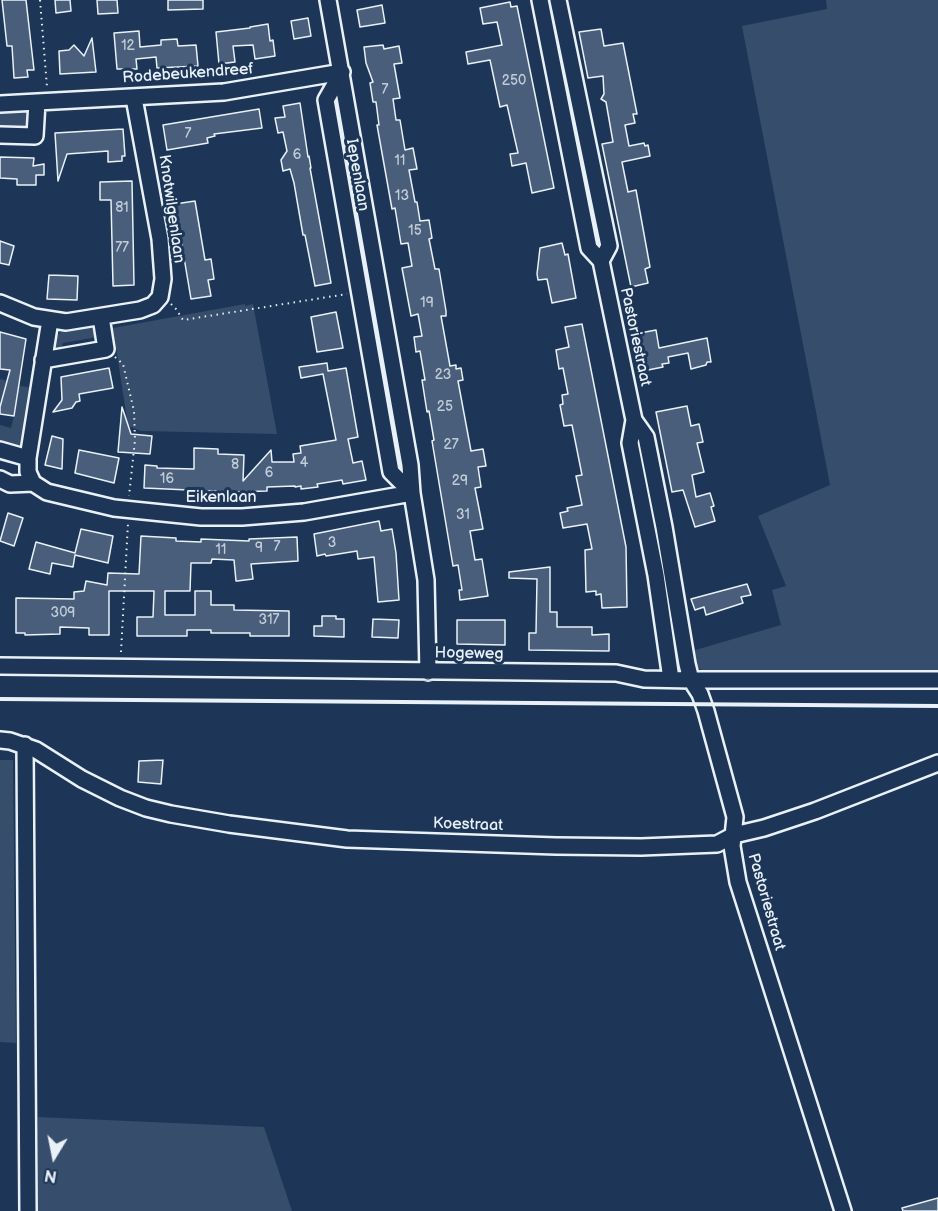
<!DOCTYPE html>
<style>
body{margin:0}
#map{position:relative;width:938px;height:1211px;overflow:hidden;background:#1d3557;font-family:"Balsamiq Sans",sans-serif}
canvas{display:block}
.north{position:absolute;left:24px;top:1127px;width:60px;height:60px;-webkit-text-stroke:4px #1d3557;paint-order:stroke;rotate:190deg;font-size:16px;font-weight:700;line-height:24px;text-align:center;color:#e8f1f8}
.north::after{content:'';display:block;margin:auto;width:21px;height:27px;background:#e8f1f8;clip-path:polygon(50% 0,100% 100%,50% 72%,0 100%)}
</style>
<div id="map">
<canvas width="938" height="1211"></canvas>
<div class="north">N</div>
</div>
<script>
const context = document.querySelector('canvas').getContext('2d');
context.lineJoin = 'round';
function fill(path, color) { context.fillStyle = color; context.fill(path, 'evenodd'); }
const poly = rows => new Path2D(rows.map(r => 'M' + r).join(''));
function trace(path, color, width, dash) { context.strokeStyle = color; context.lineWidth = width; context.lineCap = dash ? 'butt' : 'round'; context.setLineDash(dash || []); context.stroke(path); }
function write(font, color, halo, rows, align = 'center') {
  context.font = font + ' "Balsamiq Sans",sans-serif'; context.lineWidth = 6; context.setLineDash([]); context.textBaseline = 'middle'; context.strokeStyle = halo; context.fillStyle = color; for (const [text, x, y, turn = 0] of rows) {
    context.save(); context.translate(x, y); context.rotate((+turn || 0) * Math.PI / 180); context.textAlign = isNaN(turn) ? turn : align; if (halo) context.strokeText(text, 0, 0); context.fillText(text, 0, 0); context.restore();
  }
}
const green = poly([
 [826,0,938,0,938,670,702,670,697,667,694,662,692,651,781,625,772,590,786,586,758,516,830,485,742,26,827,9],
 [334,97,339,97,369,276,367,277,364,277,332,104],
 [21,110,26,111,31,117,29,125,27,128,23,130,0,130,0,111],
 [575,122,579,127,576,132,586,179,591,182,602,245,599,247,595,246,592,242,595,237,586,190,581,187,571,123],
 [369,293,372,293,405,472,403,473,398,473,367,294],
 [245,304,245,306,253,304,277,434,141,431,128,426,113,328],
 [97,326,98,337,63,343,60,351,52,351,53,339,61,332],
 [0,379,8,381,18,392,19,386,29,387,20,445,0,440,0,425,11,428,16,409,0,404],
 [0,760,13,760,16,1043,0,1042],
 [38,1117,264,1127,292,1211,38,1211]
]);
const building = poly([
 [2,0,26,0,34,70,27,70,28,77,14,78,12,46,7,46,2,0],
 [55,0,70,0,71,11,56,13,55,0],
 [97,0,117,0,118,13,98,14,97,0],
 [168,0,203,0,203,9,168,10,168,0],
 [510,2,511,7,517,6,554,188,532,193,526,163,512,166,510,154,518,153,507,105,500,107,490,60,468,64,466,52,502,45,497,22,483,24,480,8,510,2],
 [382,5,385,23,360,27,357,10,382,5],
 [308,18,311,36,294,39,291,21,308,18],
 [268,24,270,41,273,40,275,56,255,59,253,45,233,46,235,62,219,64,216,32,250,28,250,27,268,24],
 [601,29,604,46,623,43,637,114,633,114,635,123,625,125,629,146,644,143,645,146,648,145,650,156,622,162,628,192,636,190,650,267,645,269,648,283,631,287,602,144,613,142,606,102,601,99,604,94,603,76,588,78,579,32,601,29],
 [139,31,140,47,161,45,161,40,177,39,178,46,196,45,198,66,157,68,156,57,136,59,137,69,117,69,114,33,139,31],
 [92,38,96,72,60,74,59,51,69,50,74,45,84,56,92,38],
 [383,45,384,49,399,46,402,63,394,64,400,98,393,99,396,120,400,120,405,150,413,148,417,169,409,170,415,202,417,202,420,221,429,220,432,238,429,239,435,269,439,269,446,311,446,316,441,316,450,366,456,365,456,369,461,368,463,380,458,381,471,451,483,449,486,466,478,467,481,487,475,488,483,529,470,531,475,560,482,559,488,596,460,600,459,590,462,590,458,565,453,566,432,441,434,440,429,411,427,412,422,380,425,380,420,351,416,352,414,337,422,336,418,314,411,316,402,268,412,266,408,243,401,244,395,208,392,209,377,125,379,125,376,102,373,102,370,83,373,82,366,63,364,47,383,45],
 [300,103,308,157,309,156,311,168,310,168,331,283,315,286,305,235,303,235,294,183,290,169,283,171,281,160,287,151,283,132,278,133,275,118,285,117,283,106,300,103],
 [259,109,262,128,214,134,215,136,207,138,208,143,167,150,163,125,259,109],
 [123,129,125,156,122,156,122,161,108,162,108,151,67,154,58,181,55,133,123,129],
 [0,157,34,158,33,166,44,164,44,175,36,175,36,185,17,185,17,179,0,178,0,157],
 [132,181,134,285,113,286,111,200,100,200,100,182,132,181],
 [195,201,205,260,211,259,214,279,208,280,211,296,191,299,175,204,195,201],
 [0,241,14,246,9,265,0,263,0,241],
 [562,243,565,255,568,254,576,298,552,303,547,279,538,280,537,274,540,248,562,243],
 [49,275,78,276,77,300,47,299,49,275],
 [336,312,343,348,317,352,311,317,336,312],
 [582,324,626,547,627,607,602,608,601,594,596,595,596,591,586,592,585,550,592,549,587,524,563,528,560,513,568,511,567,508,582,505,576,476,582,475,572,425,564,426,560,405,563,404,562,395,568,394,563,368,559,369,556,350,569,347,565,327,582,324],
 [656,330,659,348,707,338,711,362,707,362,706,365,691,369,688,353,668,357,669,363,662,364,663,367,648,370,640,333,656,330],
 [0,332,26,339,14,416,0,414,0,407,10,370,0,369,0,332],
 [327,363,328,371,346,368,358,437,348,439,353,463,362,461,366,480,343,484,342,480,317,484,318,487,301,489,301,486,295,487,295,486,267,487,267,491,234,492,144,488,145,465,157,466,157,468,194,469,194,448,218,449,218,454,244,455,243,481,271,450,272,462,294,462,293,454,301,453,300,446,336,440,323,374,301,378,299,367,327,363],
 [109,368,113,388,79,394,80,401,76,402,72,408,53,412,62,400,61,377,109,368],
 [687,406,691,426,699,424,703,442,697,443,704,472,692,475,696,497,710,493,714,506,711,507,715,521,695,527,683,490,672,492,656,412,687,406],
 [122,407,131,434,152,436,150,454,118,452,122,407],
 [52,436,63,439,62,469,45,465,52,436],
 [79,450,119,458,114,483,75,473,79,450],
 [8,513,23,518,14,546,0,541,8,513],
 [379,521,381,531,392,529,396,553,399,600,378,602,374,557,358,559,357,551,326,556,325,554,317,556,314,534,379,521],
 [81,529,113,536,108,563,75,555,73,567,52,563,50,574,29,569,36,542,75,553,81,529],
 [141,536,176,538,176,541,201,542,201,539,249,541,249,539,297,537,298,561,251,564,253,579,237,581,236,581,234,560,212,559,211,563,191,563,190,591,165,591,165,615,195,615,195,591,211,591,211,605,234,605,234,610,289,611,289,636,250,636,250,633,211,633,211,630,187,630,187,636,137,636,137,617,153,617,154,591,109,591,109,635,89,635,89,628,60,627,60,634,25,635,25,633,16,633,16,598,74,599,74,592,84,591,86,581,107,585,108,573,139,574,141,536],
 [550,567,550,612,557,612,557,627,592,627,592,635,609,634,609,651,529,650,529,633,536,633,537,579,509,578,509,572,550,567],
 [747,584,751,595,741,597,743,603,706,615,704,607,695,610,691,599,747,584],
 [322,616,336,616,336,619,344,619,344,637,314,636,314,626,322,626,322,616],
 [373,619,399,620,398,638,372,637,373,619],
 [457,620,505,620,505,645,457,644,457,620],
 [163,760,161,784,138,782,139,761,163,760],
 [938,1198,938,1211,903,1211,902,1208,938,1198]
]);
const path = poly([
 [40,0,47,87],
 [171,304,176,309,183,320,347,294],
 [115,357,123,364,134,411,135,440,129,496],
 [121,652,128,523]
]);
const minor = poly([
 [328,0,410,465,412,493,426,580,428,672],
 [540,0,589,248,601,261,634,420,630,443,656,575,671,679],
 [558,0,609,246,601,261],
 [342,72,326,100,391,472,412,493],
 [37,102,224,92,342,72],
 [0,104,37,102,35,136,0,135],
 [0,303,34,317,66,322,140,310,153,305,160,297,163,279,160,239,134,98],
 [43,360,106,349,101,317],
 [634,420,646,437,664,527,687,664,691,680,700,694,706,711,735,817,732,846,738,882,843,1211],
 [0,450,28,458],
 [0,479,10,484,33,483,47,492,114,508,201,517,242,517,304,512,412,493],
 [33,483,28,472,28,458,50,320],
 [0,666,616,673,644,679,691,680,938,680],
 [0,740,10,741,36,750,82,779,120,798,146,808,171,814,229,824,347,839,556,846,641,847,717,844,734,835,764,828,815,811,938,763],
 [25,745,28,1211]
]);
const rail = poly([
 [0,699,938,706]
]);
const numberNames = [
 ["12",128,46],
 ["250",514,81],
 ["7",385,90],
 ["7",188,134],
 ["6",297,155],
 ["11",400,161],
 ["13",402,196],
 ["81",122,208],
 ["15",415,231],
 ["77",122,248],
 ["19",427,303],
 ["23",443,375],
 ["25",445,407],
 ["27",451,445],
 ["4",304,463],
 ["8",235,465],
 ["6",269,473],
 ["16",167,479],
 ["29",460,481],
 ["31",463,515],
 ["3",332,543],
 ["7",277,547],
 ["9",259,548],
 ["11",221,550],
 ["309",63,613],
 ["317",269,620]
];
const streetNames = [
 ["Rodebeukendreef",188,74,-4],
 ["Iepenlaan",357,175,80],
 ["Knotwilgenlaan",171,209,82],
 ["Pastoriestraat",635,337,78],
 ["Eikenlaan",221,498],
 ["Hogeweg",469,654,1],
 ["Koestraat",468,825,2],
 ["Pastoriestraat",766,902,74]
];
fill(green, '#374d6c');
fill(building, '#495e7a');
trace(building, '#e8f1f8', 1.5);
trace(minor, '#e8f1f8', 20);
trace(path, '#e8f1f8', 2, [1.5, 4.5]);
trace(minor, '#1d3557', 15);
trace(rail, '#e8f1f8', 4);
write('14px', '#c0ccd8', null, numberNames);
write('16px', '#e8f1f8', '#1d3557', streetNames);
</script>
